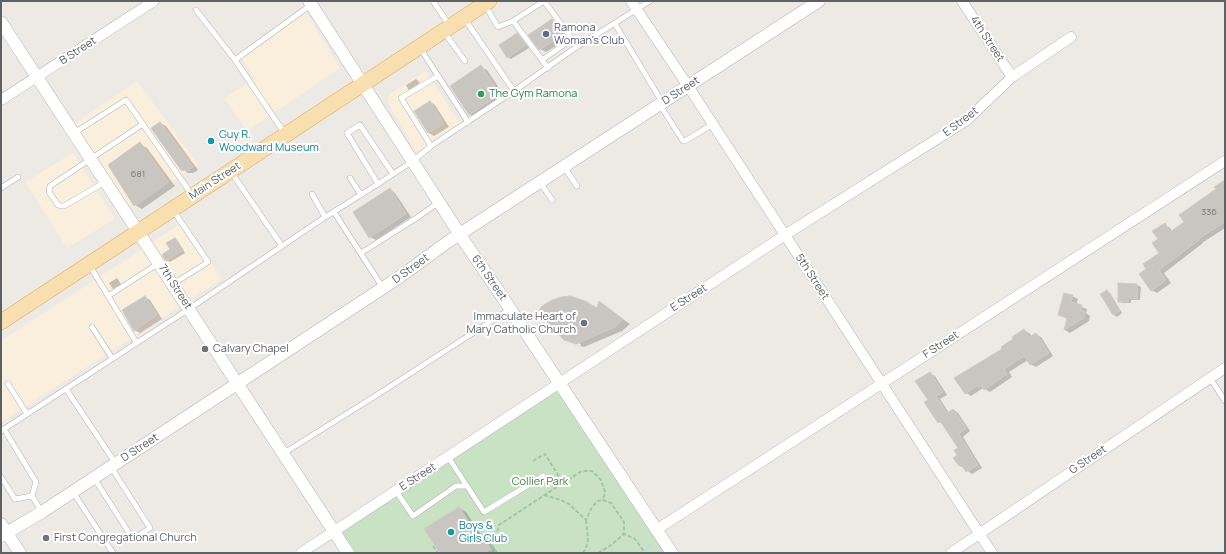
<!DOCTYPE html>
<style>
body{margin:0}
#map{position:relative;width:1226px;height:554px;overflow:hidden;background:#edeae5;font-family:Manrope,sans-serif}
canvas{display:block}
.frame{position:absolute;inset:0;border:2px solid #5c6163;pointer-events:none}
</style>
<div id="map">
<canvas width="1226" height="554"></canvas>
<div class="frame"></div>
</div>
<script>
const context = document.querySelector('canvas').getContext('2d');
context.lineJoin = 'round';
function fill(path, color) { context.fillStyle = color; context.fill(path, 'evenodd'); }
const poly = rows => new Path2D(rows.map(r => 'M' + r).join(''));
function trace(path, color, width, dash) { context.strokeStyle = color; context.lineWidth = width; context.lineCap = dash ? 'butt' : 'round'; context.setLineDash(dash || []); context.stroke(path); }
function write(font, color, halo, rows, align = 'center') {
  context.font = font + ' Manrope,sans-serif'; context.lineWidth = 4; context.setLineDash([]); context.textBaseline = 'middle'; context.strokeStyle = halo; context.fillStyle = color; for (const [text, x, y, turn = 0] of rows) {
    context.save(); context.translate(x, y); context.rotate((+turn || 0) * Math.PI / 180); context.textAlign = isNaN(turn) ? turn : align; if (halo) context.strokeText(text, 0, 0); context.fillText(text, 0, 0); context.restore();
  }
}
const commercial = poly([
 [306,12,340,68,247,131,224,98,255,79,241,58],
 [426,71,460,124,416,152,388,103,388,97,391,93],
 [137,81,198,164,135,207,133,207,130,206,112,182,75,123],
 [73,153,113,216,113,220,67,248,25,182],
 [185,221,222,279,1,423,1,341]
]);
const green = poly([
 [560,384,671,553,348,553,335,532]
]);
const shadow = poly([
 [552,20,557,23,568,38,546,52,540,49],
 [517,34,520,36,529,48,511,59,508,57],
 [481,67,487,70,505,97,475,117,469,114],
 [416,79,420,83,409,90,408,89,406,85],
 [430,102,435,105,449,127,434,136,429,133],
 [160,123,166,126,198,170,193,173,188,173,182,169],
 [140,144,147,148,175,186,142,209,135,205],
 [1225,182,1225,228,1202,243,1203,243,1164,273,1171,283,1157,293,1151,290,1148,269,1160,254,1159,239,1165,225,1170,228,1172,232,1185,222],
 [390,189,395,193,411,217,376,240,370,237,354,212],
 [175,239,178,241,185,253,170,262,167,260],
 [117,278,121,284,113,289,109,283],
 [1119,284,1137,285,1141,287,1140,300,1131,300,1131,303,1122,303,1119,301],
 [1107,291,1110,293,1122,313,1117,317,1114,315,1101,294],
 [1072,296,1078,299,1076,305,1087,309,1086,313,1090,316,1089,321,1070,333,1065,330,1068,319,1059,315],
 [145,297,150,300,162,319,140,333,134,330],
 [600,303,630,324,622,331,584,347,572,344,581,346,581,344,566,340,598,309],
 [1024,330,1029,333,1032,336,1036,334,1041,337,1053,356,1036,367,1030,364,1028,360,1009,372,1012,377,990,392,983,388,971,396,966,393,1003,349],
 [930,373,935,376,947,395,940,399,949,413,954,410,958,413,970,431,963,437,982,468,972,474,959,465,959,448,944,425,939,422,929,400],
 [459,508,466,512,482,536,489,541,498,553,441,553]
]);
const stream = poly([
 [648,546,649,545]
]);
const building = poly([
 [552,19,563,35,539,50,528,35,552,19],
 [517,33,526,45,507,58,499,45,517,33],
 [481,65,500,94,469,115,450,86,481,65],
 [430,101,444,124,428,133,414,111,430,101],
 [160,122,193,167,188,171,181,170,151,128,160,122],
 [140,142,168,182,134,206,108,165,140,142],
 [1225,180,1225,222,1198,239,1199,240,1159,270,1166,280,1151,291,1139,274,1146,269,1143,264,1159,253,1152,243,1158,239,1152,231,1165,223,1170,232,1184,222,1179,215,1216,189,1214,187,1225,180],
 [390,188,406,214,369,238,353,212,390,188],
 [175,238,183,250,166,261,162,255,170,249,166,243,175,238],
 [1118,283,1137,284,1137,299,1128,298,1128,302,1118,302,1118,283],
 [1107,290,1120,311,1113,315,1100,294,1107,290],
 [1064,293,1073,295,1071,302,1082,305,1081,311,1085,312,1084,318,1064,330,1067,318,1058,315,1064,293],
 [145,296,157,315,134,331,122,310,145,296],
 [570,296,585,301,597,308,599,301,623,319,615,327,576,344,564,340,538,312,542,306,552,300,561,297,570,296],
 [1024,329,1029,337,1036,333,1049,353,1030,365,1024,356,1004,369,1007,374,984,390,982,386,979,387,978,385,965,394,954,378,1002,349,1001,347,1013,339,1012,337,1024,329],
 [930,372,943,392,936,396,947,413,953,409,966,428,959,434,978,465,966,472,961,464,959,466,953,458,957,455,954,450,958,448,940,421,938,423,924,402,928,400,915,381,930,372],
 [459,507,479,537,482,535,491,549,485,553,440,553,424,529,459,507]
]);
const path = poly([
 [533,461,545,454,563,483,582,471,592,471,601,480,605,492,603,500,611,503,624,522,624,534,635,539,645,553],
 [544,495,561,500,569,504,586,520,592,507,598,501,603,500],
 [433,546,438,553],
 [490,553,493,547],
 [497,553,487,538,498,530,499,525,563,483],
 [583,553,586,548,588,540,586,520],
 [598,553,610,546,624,534]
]);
const service = poly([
 [433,1,449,25],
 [485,5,498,27,513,21,544,1],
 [196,10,235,60,285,134],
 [464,18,514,91],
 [513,21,548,68],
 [615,24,662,102],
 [444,32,465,61],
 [420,48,468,122],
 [235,60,312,4],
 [542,60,572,39,544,1],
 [660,105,683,141,685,141,713,124],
 [74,133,126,100,192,195],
 [431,146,401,98,438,76],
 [564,167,577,186],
 [231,172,282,246],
 [350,178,361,195],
 [105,182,64,206,61,206,58,205,49,192,50,186,143,124],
 [540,182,552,200],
 [378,184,347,133,360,125,393,174],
 [1,188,18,177],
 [312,194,325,217],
 [334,212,383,288],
 [361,253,418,217,439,202],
 [90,266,136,342],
 [173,284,208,262,173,210],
 [108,296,159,263],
 [92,327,112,358],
 [1210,378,1225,401],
 [8,384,27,414],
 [66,389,116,464],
 [1,431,189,309,319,221,378,184,413,161,431,146,514,91,572,50,650,1],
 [284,453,380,393,510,309],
 [448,457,484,512,543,476],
 [1,477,15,499,32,496,36,482,4,429],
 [94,478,133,539,150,528,111,467],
 [396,491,413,516,456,486,465,486],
 [73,492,113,553],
 [32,496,42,512]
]);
const minor = poly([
 [631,1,688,86,992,553],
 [962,1,1012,77],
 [1,100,154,1],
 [656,530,1225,161],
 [301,553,785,235,967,120,1012,77,1071,37],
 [951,553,1225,368]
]);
const tertiary = poly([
 [309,1,466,244,499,292,672,553],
 [1,22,348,553],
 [1,524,20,553],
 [1,536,42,512,401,276,449,241,819,1]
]);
const primary = poly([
 [1,322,489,1]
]);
const markers = [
 [546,34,4,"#5c6f8a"],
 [481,94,4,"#2e9e5b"],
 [211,141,4,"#0f9aa8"],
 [584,323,4,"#6b7280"],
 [205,349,4,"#6b7280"],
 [451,532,4,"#0f9aa8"],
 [46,538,4,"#6b7280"]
];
const numberNames = [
 ["681",138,174],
 ["336",1209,212]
];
const serviceNames = [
 ["Ramona",554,28],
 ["Woman's Club",554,41]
];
const streetNames = [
 ["4th Street",987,39,57],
 ["B Street",78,51,-33],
 ["D Street",681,91,-33],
 ["E Street",961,122,-37],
 ["Main Street",215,181,-33],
 ["D Street",411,269,-36],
 ["5th Street",812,277,57],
 ["6th Street",489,278,55],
 ["7th Street",175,287,57],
 ["E Street",689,298,-33],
 ["F Street",941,345,-33],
 ["D Street",140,448,-33],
 ["G Street",1088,460,-34],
 ["E Street",418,477,-33]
];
const leisureNames = [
 ["The Gym Ramona",489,94]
];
const cultureNames = [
 ["Guy R.",219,135],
 ["Woodward Museum",219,148],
 ["Boys &",459,526],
 ["Girls Club",459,539]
];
const worshipNames = [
 ["Immaculate Heart of",576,317,"right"],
 ["Mary Catholic Church",576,330,"right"],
 ["Calvary Chapel",213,349],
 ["First Congregational Church",54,538]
];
const parkNames = [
 ["Collier Park",540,482]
];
fill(commercial, '#faeedd');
fill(green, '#c9e2c4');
fill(shadow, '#0003');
trace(stream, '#ace2f6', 3);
fill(building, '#c9c5c1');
trace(building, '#d1cbc3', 1);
trace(service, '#b0b3b5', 6);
trace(minor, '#b0b3b5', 11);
trace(tertiary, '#b0b3b5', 13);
trace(primary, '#e3ac68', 16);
trace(path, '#a0c8a5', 2, [4, 2]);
trace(service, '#fff', 5);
trace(minor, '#fff', 10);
trace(tertiary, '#fff', 12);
trace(primary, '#f7dfb0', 15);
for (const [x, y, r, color] of markers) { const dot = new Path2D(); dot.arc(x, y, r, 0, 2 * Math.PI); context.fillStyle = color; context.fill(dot); trace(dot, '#fff', 1.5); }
write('9px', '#777a7a', null, numberNames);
write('11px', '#4e5e75', '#fff', serviceNames, 'left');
write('11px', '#5c6163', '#fff', streetNames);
write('11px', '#27864d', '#fff', leisureNames, 'left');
write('11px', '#0d838f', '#fff', cultureNames, 'left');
write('11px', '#5b616d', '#fff', worshipNames, 'left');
write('11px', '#46813e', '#fff', parkNames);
</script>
